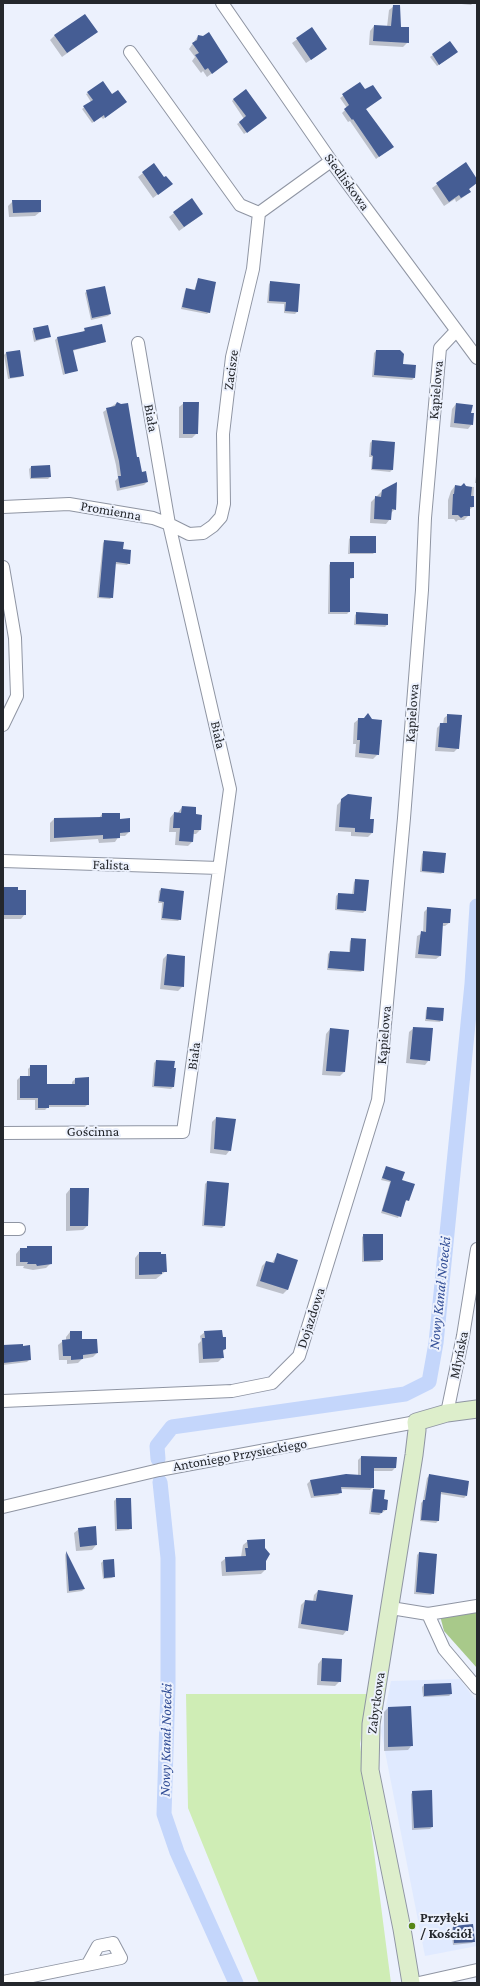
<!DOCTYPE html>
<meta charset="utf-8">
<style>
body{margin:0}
#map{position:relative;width:480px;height:1986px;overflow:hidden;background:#ecf1fd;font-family:"Crimson Pro",serif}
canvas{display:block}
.frame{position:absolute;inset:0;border:4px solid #24272c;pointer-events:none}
</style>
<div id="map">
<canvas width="480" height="1986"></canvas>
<div class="frame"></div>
</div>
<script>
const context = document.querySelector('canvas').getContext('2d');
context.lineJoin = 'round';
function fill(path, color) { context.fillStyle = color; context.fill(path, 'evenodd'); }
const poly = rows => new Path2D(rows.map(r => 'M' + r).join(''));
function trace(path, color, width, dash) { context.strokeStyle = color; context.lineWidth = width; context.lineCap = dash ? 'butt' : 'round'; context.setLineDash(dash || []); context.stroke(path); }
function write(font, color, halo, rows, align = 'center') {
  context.font = font + ' "Crimson Pro",serif'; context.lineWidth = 4; context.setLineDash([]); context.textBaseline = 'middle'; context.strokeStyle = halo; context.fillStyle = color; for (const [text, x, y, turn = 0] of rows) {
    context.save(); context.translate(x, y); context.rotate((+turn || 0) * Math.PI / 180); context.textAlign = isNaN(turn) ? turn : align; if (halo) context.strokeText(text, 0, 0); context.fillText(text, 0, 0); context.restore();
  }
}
const built = poly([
 [460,1679,477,1702,477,1946,425,1956,381,1731,391,1681]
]);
const green = poly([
 [186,1694,369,1694,360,1744,391,1983,259,1983,188,1808]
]);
const forest = poly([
 [477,1603,477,1668,444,1631,438,1608]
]);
const shadow = poly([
 [452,3,473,3,471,5],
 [394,6,400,28,408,42,403,47,369,45,370,31,374,26,387,27,389,10],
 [311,29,321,53,306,63,292,43],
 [97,32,62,57,50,40,55,35],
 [208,33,227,62,207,77,203,71,201,73,192,61,195,57,189,49,198,36,204,37],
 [450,42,455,54,437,66,430,57],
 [360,83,365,91,381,98,365,110,390,149,376,159,350,121,348,122,342,113,347,108,340,98],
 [88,93,112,96,124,104,103,119,101,117,92,123,82,109,91,102,86,94],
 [234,99,264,120,244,134,237,124,244,119,232,101],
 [465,164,477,182,468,190,469,192,465,196,456,202,455,199,444,206,432,188],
 [143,173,164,179,171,184,153,198,138,177],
 [13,201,40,212,35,216,9,217,8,206],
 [174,213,197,218,179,231,169,217],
 [198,279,209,312,207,314,181,309,185,291,187,289,194,291],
 [271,282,297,312,295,314,284,313,284,304,267,303,269,284],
 [87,291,110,314,108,316,91,320,85,293],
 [34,329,49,337,34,342,32,331],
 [85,329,105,342,72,351,77,370,63,375,55,340,57,338,83,332],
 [20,351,23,375,21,377,8,379,4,355,6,353],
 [376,351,402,364,414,378,412,380,372,377,374,353],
 [117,403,141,473,147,482,144,485,117,491,115,481,118,478,116,465,103,412],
 [184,403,197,433,192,438,179,438,179,407],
 [456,404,470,414,472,424,468,429,450,427,452,409],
 [372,441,394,443,392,470,390,472,371,470,372,457,369,457,370,443],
 [31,467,50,477,48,479,30,479,29,469],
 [477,469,477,483,475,483],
 [455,486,474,487,473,507,469,510,469,515,464,520,458,520,456,522,454,519,448,519,448,500,451,491],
 [382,491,395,509,391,513,390,519,386,524,370,523,371,502],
 [351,537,375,552,373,554,348,554,349,539],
 [105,541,122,550,129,563,127,565,115,564,112,597,110,599,97,598,103,543],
 [331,563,353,578,349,580,349,612,347,614,328,614,329,565],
 [357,613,387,625,385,627,354,625,355,615],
 [448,715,458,748,454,752,435,751,437,728,441,724,443,724,444,718],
 [359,719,378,754,373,759,355,757,356,744,353,744,354,723],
 [342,800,369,820,372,833,368,837,351,836,351,832,335,831,337,805],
 [182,807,195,815,200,830,196,834,192,834,192,842,188,846,175,845,176,832,169,832,170,818,174,813,177,814],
 [102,814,119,820,129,832,125,836,119,836,115,842,99,843,98,839,50,842,50,823,54,819,99,818],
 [424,852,443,872,441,874,420,872,422,854],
 [356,880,365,911,363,913,335,910,336,896,338,894,352,895,354,882],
 [3,888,25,914,21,919,3,919],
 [161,889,180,919,178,921,161,920,162,903,158,903,159,891],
 [428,908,449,923,445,926,442,926,440,956,436,959,415,958,417,936,423,933,424,912],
 [352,939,363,970,361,972,327,970,328,954,330,952,349,953,350,941],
 [167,955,183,986,178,991,160,989,163,959],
 [428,1008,442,1020,440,1022,425,1021,426,1010],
 [414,1028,429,1060,425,1065,406,1063,409,1032],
 [330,1029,344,1072,340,1076,322,1075,326,1034],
 [156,1061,173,1087,171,1089,152,1087,154,1063],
 [31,1066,46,1085,72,1085,72,1082,75,1079,88,1104,85,1107,48,1107,45,1110,35,1110,35,1100,17,1100,17,1080,20,1077,28,1077,28,1069],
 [216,1118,230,1150,226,1155,210,1153,212,1122],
 [386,1167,401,1181,408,1200,405,1202,398,1218,381,1213,390,1182,381,1180],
 [207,1182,224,1226,222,1228,202,1226,205,1184],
 [70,1189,87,1226,83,1230,66,1231,66,1194],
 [364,1235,382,1260,380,1262,362,1262,362,1237],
 [20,1249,51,1263,46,1268,33,1270,23,1268,24,1266,16,1266,16,1254],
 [139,1253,166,1271,156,1279,135,1279,135,1258],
 [277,1255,296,1261,287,1290,283,1294,256,1286,262,1266,266,1262,272,1263],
 [70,1332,81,1340,97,1353,93,1357,82,1359,78,1363,67,1364,67,1360,59,1360,58,1345,63,1341,66,1340,66,1337],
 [205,1332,225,1349,222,1352,223,1357,218,1362,199,1363,198,1344,201,1341,200,1336],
 [3,1346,30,1359,27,1362,3,1365],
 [361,1457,396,1458,395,1468,392,1471,373,1471,373,1487,370,1490,340,1489,341,1492,338,1495,311,1498,307,1484,310,1481,346,1475,358,1476,358,1460],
 [429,1476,466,1496,464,1498,440,1494,438,1521,436,1523,420,1521,421,1503,423,1501,427,1478],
 [374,1490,386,1510,379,1515,369,1514,372,1492],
 [116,1499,131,1528,129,1530,115,1531,114,1501],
 [79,1529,96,1545,92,1550,76,1551,74,1533],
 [248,1541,265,1561,265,1570,261,1574,222,1576,221,1562,226,1558,241,1557,243,1545],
 [65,1553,84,1589,82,1591,67,1593],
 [419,1553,433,1593,431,1595,414,1594,417,1555],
 [103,1561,114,1576,112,1578,103,1579,101,1563],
 [318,1591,347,1630,343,1635,298,1628,301,1605,305,1601,313,1602,314,1595],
 [322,1659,340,1681,335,1686,317,1685,318,1664],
 [450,1684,451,1694,449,1696,423,1697,422,1687,424,1685],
 [388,1708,412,1745,408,1750,384,1751,384,1712],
 [413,1792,432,1827,430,1829,412,1830,411,1794],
 [453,1927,474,1941,472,1943,453,1945,451,1929]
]);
const canal = poly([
 [158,1459,157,1446,172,1427,405,1394,429,1382,436,1343,472,984,477,906],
 [160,1482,168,1558,168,1687,164,1814,177,1852,236,1983]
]);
const building = poly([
 [393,5,400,5,401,27,409,27,409,43,373,41,374,25,391,26],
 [85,14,98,32,67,53,54,35],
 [312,27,327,49,311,60,296,38],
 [209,32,228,62,212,74,208,68,205,70,195,55,199,53,192,43,197,40,198,35,203,36],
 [450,41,458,52,439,65,432,54],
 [103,81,112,94,118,90,127,102,105,118,104,115,94,122,83,106,93,100,87,92],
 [360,82,365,89,373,85,382,98,366,109,394,147,379,157,353,119,352,120,344,109,349,105,342,94],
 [246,89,267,118,247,133,239,122,246,116,233,99],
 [466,162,477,179,477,183,469,189,471,192,461,198,459,195,449,202,436,183],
 [154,163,164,177,166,176,173,184,158,195,142,172],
 [192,198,203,214,184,227,173,212],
 [12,200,41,200,41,212,13,213],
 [198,278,216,282,210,313,182,307,186,288,195,290],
 [270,281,300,284,298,312,285,311,286,302,269,301],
 [105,286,111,314,92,318,86,290],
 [102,324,106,342,73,350,78,371,65,374,57,337,85,331,84,328],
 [48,325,51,337,36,340,33,328],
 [20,350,24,376,10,378,6,352],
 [376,350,400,350,404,354,403,364,416,365,415,378,374,375],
 [117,402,121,404,128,403,137,457,139,457,142,472,146,471,148,482,120,488,118,476,121,476,119,461,106,408,115,406],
 [183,402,199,402,198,434,183,434],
 [456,403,473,405,471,413,474,413,473,425,454,423],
 [372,440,395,442,393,470,372,469,373,456,371,455],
 [50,465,51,477,31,478,31,466],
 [397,482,396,510,392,509,391,520,374,519,375,496,381,497,382,490],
 [464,483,466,486,472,487,471,496,474,496,474,507,470,507,470,516,464,516,461,518,458,515,452,515,453,494,454,494,455,485,461,486],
 [350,536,376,536,376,553,350,553],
 [104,540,124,542,123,549,131,550,130,564,116,562,113,598,99,597],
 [330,562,354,562,354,578,350,578,350,612,330,612],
 [356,612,388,614,388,625,356,624],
 [368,713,372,719,382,720,379,755,359,753,360,740,357,740,358,718,364,718],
 [447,714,462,715,459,749,438,747,440,723,447,723],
 [348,794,372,797,370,819,374,819,373,833,355,832,355,828,339,827,341,799],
 [182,806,196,807,196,814,202,815,201,830,194,830,193,842,179,841,180,828,173,828,174,812,181,813],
 [102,813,120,813,120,819,130,818,130,832,120,833,120,838,103,839,103,835,54,838,54,818,102,817],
 [423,851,446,853,444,873,422,871],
 [355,879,369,880,366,911,337,909,338,893,354,894],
 [3,887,18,887,18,890,26,890,26,915,3,915],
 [161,888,184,891,181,920,162,918,164,902,159,901],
 [427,907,451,909,450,923,443,923,441,956,418,954,421,931,426,932],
 [351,938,366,939,364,971,328,968,330,951,350,952],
 [167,954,185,956,184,987,164,985],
 [427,1007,444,1008,443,1021,426,1019],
 [413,1027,433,1028,430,1061,410,1059],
 [330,1028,349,1030,345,1072,326,1071],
 [156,1060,175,1061,174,1068,176,1068,174,1087,154,1086],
 [30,1065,47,1065,47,1084,75,1084,75,1078,89,1077,89,1105,49,1105,49,1108,38,1108,38,1098,20,1098,20,1076,30,1076],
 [216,1117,236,1119,231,1151,214,1149],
 [386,1166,405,1172,402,1180,415,1184,409,1201,406,1200,401,1217,382,1211,391,1181,382,1178],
 [207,1181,229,1183,225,1226,204,1225],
 [70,1188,89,1188,88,1226,70,1226],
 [363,1234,383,1234,383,1260,364,1261],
 [27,1246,52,1246,52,1264,37,1266,36,1264,27,1264,28,1262,20,1262,20,1248,27,1248],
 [139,1252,161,1252,161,1254,166,1254,167,1272,162,1272,162,1274,139,1275],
 [277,1253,298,1260,288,1290,260,1281,266,1261,274,1263],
 [222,1330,223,1337,226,1337,226,1349,223,1350,224,1358,203,1359,202,1338,205,1338,204,1331],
 [70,1331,82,1331,82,1339,97,1339,98,1353,83,1355,83,1359,71,1360,71,1356,63,1356,62,1340,70,1339],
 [23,1344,23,1346,30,1345,31,1360,3,1363,3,1345],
 [361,1456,397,1457,396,1468,374,1468,374,1488,341,1487,342,1493,314,1496,310,1480,346,1474,361,1475],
 [429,1474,469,1481,467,1496,441,1492,439,1521,421,1520,423,1500,425,1500],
 [373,1489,385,1490,384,1499,388,1500,387,1510,383,1510,382,1513,371,1512],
 [116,1498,131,1498,132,1529,117,1529],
 [96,1526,97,1545,80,1547,78,1528],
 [265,1539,265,1548,270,1554,266,1561,266,1570,226,1572,225,1557,246,1556,245,1548,248,1548,247,1540],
 [66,1551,85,1589,69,1591],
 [419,1552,437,1554,434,1594,416,1592],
 [114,1559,115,1577,104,1578,103,1560],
 [318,1590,353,1595,348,1631,301,1624,305,1600,316,1601],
 [322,1658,342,1659,341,1682,321,1681],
 [451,1683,452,1694,424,1696,424,1684],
 [411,1706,413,1746,388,1747,388,1707],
 [432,1790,433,1827,414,1828,412,1791],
 [473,1924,475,1942,454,1943,453,1926]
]);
const street = poly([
 [222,3,331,161,477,358],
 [130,52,240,205,259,213,331,161],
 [3,507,69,504,153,518,169,524,189,534,203,533,213,526,221,517,224,504,223,434,232,357,253,269,259,213],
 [3,567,15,638,17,696,3,725],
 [3,861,219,868],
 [3,1133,183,1132,230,789,169,524,138,343],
 [3,1229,19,1229],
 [3,1401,232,1391,272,1383,299,1356,378,1100,404,818,422,590,425,518,440,348,456,331],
 [447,1413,463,1336,477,1249],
 [3,1507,159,1470,416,1422],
 [391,1608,428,1614,444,1649,477,1688],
 [428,1614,477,1606],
 [3,1982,121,1958,113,1943,98,1946,88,1964],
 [419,1983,477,1970]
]);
const secondary = poly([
 [411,1983,402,1929,370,1770,371,1724,414,1455,417,1430,416,1422,447,1413,477,1409]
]);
const markers = [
 [412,1926,4,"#578618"]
];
const streetNames = [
 ["Siedliskowa",347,182,54],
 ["Zacisze",231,370,-82],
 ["Kąpielowa",436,390,-85],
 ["Biała",151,418,80],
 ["Promienna",111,511,10],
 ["Kąpielowa",412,713,-86],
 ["Biała",218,735,77],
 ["Falista",111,865,2],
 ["Kąpielowa",384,1035,-85],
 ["Biała",194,1056,-82],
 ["Gościnna",93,1132],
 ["Dojazdowa",311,1318,-72],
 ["Młyńska",459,1355,-78],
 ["Antoniego Przysieckiego",240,1455,-10],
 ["Zabytkowa",376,1703,-82]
];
const poiNames = [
 ["Przyłęki",420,1918],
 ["/ Kościół",420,1934]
];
const waterNames = [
 ["Nowy Kanał Notecki",440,1293,-84],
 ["Nowy Kanał Notecki",166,1740,-89]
];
fill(built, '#e0eaff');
fill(green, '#cfedb5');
fill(forest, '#a8c98a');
fill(shadow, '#0003');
trace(canal, '#c4d6fb', 15);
fill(building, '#455d94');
trace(street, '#8f95a3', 14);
trace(secondary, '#8f95a3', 19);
trace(street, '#fff', 12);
trace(secondary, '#ddeecb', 17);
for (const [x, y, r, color] of markers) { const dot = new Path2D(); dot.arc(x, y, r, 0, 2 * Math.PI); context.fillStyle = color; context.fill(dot); trace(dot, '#ecf1fd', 1.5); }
write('14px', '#24272c', '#ecf1fd', streetNames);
write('bold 14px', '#24272c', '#ecf1fd', poiNames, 'left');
write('italic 15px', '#314d95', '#ecf1fd', waterNames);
</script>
